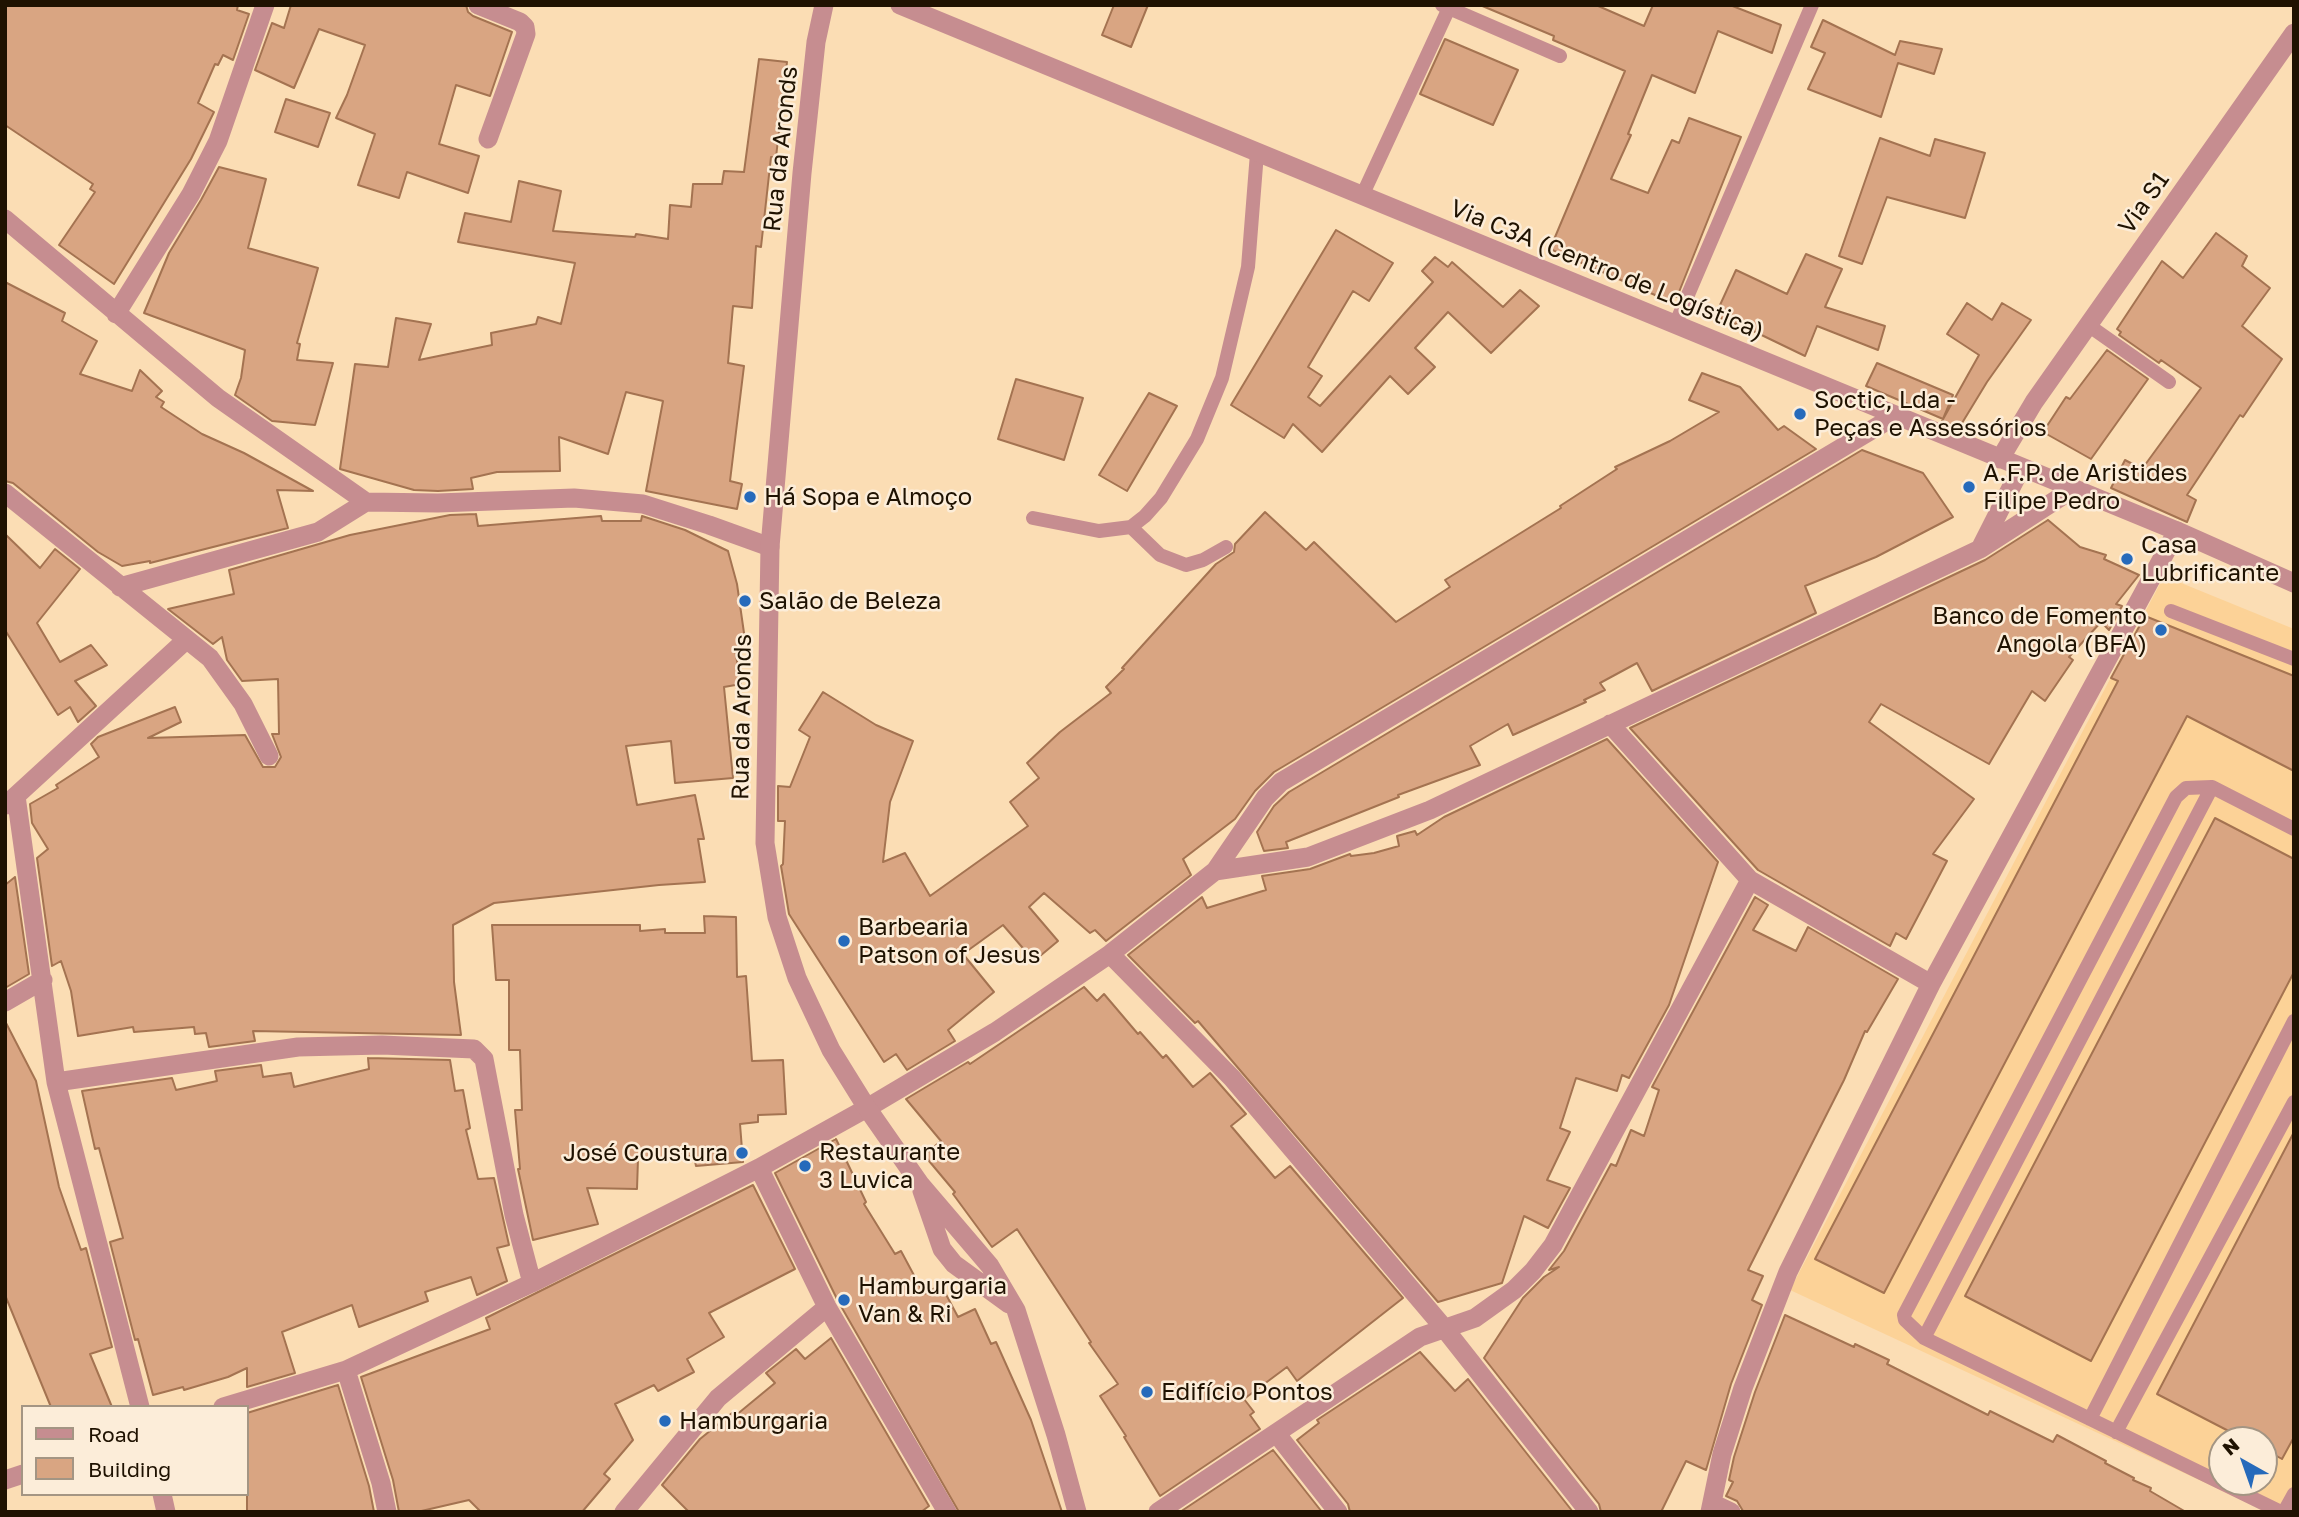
<!DOCTYPE html>
<meta charset="utf-8">
<style>
body{margin:0}
#map{position:relative;width:2299px;height:1517px;overflow:hidden;background:#fbddb4;font-family:"Golos Text",sans-serif}
canvas{display:block}
.frame{position:absolute;inset:0;border:7px solid #1f1201;pointer-events:none}
.legend{position:absolute;left:21px;top:1405px;width:228px;height:91px;box-sizing:border-box;background:#fcedd9;border:2px solid #a49583;margin:0;padding:9px 12px;list-style:none;font-size:21px;color:#1f1201}
.legend li{display:flex;align-items:center;gap:14px;height:35px}
.legend b{width:35px;border:2px solid #a49583}
.north{position:absolute;left:2208px;top:1426px;width:70px;height:70px;box-sizing:border-box;background:#fcedd9;border:2px solid #a49583;border-radius:50%;rotate:320deg;font-size:19px;font-weight:700;line-height:28px;text-align:center;color:#1f1201}
.north::after{content:'';display:block;margin:auto;width:24px;height:32px;background:#266abb;clip-path:polygon(50% 0,100% 100%,50% 72%,0 100%)}
</style>
<div id="map">
<canvas width="2299" height="1517"></canvas>
<div class="frame"></div>
<ul class="legend">
<li><b style="height:9px;background:#c68d90"></b>Road</li>
<li><b style="height:19px;background:#d9a582"></b>Building</li>
</ul>
<div class="north">N</div>
</div>
<script>
const context = document.querySelector('canvas').getContext('2d');
context.lineJoin = 'round';
function fill(path, color) { context.fillStyle = color; context.fill(path, 'evenodd'); }
const poly = rows => new Path2D(rows.map(r => 'M' + r).join(''));
function trace(path, color, width, dash) { context.strokeStyle = color; context.lineWidth = width; context.lineCap = dash ? 'butt' : 'round'; context.setLineDash(dash || []); context.stroke(path); }
function write(font, color, halo, rows, align = 'center') {
  context.font = font + ' "Golos Text",sans-serif'; context.lineWidth = 5; context.setLineDash([]); context.textBaseline = 'middle'; context.strokeStyle = halo; context.fillStyle = color; for (const [text, x, y, turn = 0] of rows) {
    context.save(); context.translate(x, y); context.rotate((+turn || 0) * Math.PI / 180); context.textAlign = isNaN(turn) ? turn : align; if (halo) context.strokeText(text, 0, 0); context.fillText(text, 0, 0); context.restore();
  }
}
const built = poly([
 [2164,576,2294,629,2294,1512,2268,1512,1790,1290],
 [2222,1440,2264,1440,2264,1482,2222,1482]
]);
const building = poly([
 [5,5,238,5,237,10,249,14,233,60,223,55,218,65,215,64,198,103,214,112,191,159,114,284,59,245,95,192,90,189,93,184,5,125,5,5],
 [291,5,466,5,468,12,473,16,512,32,490,96,456,85,439,144,479,156,468,193,407,172,399,198,358,185,375,134,336,118,347,95,365,45,319,29,294,88,255,70,272,23,284,28,291,5],
 [1114,5,1148,5,1131,47,1102,35,1114,5],
 [1480,5,1596,5,1644,26,1653,5,1730,5,1781,25,1772,53,1718,31,1695,93,1652,75,1628,134,1631,135,1611,179,1648,193,1672,140,1679,143,1689,118,1741,137,1677,297,1673,295,1671,302,1550,249,1625,71,1553,40,1554,36,1480,5],
 [1823,20,1895,55,1900,41,1942,49,1934,74,1898,63,1881,117,1808,89,1825,53,1811,47,1823,20],
 [1445,39,1518,70,1493,125,1420,94,1445,39],
 [759,59,787,62,776,157,771,157,761,247,756,246,752,308,733,306,728,363,744,366,730,481,742,484,737,509,646,491,663,401,626,392,608,454,559,437,560,471,497,472,471,478,473,489,438,491,414,490,340,469,355,364,388,367,396,318,431,324,419,360,492,345,491,333,536,324,538,317,561,324,575,263,458,242,465,213,511,222,519,181,561,191,553,231,635,237,636,234,668,239,670,205,691,207,693,184,722,184,724,171,744,172,759,59],
 [286,99,330,113,318,147,275,132,286,99],
 [1880,138,1930,156,1935,139,1985,153,1965,218,1887,197,1862,264,1839,256,1880,138],
 [219,167,266,179,248,248,318,268,297,343,300,344,297,360,333,363,315,425,272,421,235,395,241,378,245,350,144,313,169,253,201,200,219,167],
 [1336,230,1393,263,1369,301,1353,291,1308,367,1322,376,1308,397,1320,406,1433,282,1422,271,1435,257,1448,267,1452,262,1503,307,1520,290,1539,306,1491,353,1448,312,1415,348,1435,367,1408,394,1390,376,1322,452,1293,424,1284,438,1231,405,1336,230],
 [2216,233,2247,256,2242,266,2270,288,2242,326,2282,359,2243,417,2240,415,2187,495,2196,500,2187,522,2111,488,2125,460,2142,469,2201,388,2161,360,2159,363,2119,335,2121,332,2117,329,2162,261,2183,278,2216,233],
 [1806,254,1842,269,1825,307,1885,326,1878,350,1817,326,1805,356,1747,328,1715,316,1736,270,1787,294,1806,254],
 [5,282,65,313,62,321,97,341,80,374,132,391,140,370,162,391,156,397,164,402,161,407,202,434,244,453,313,491,277,490,288,528,150,563,150,561,122,566,98,552,13,483,5,481,5,282],
 [1967,303,1992,320,2002,303,2031,320,1987,382,1959,428,1942,421,1979,355,1947,334,1967,303],
 [2107,350,2148,379,2091,459,2043,432,2066,397,2070,399,2107,350],
 [1877,363,1953,395,1943,419,1866,386,1877,363],
 [1702,373,1740,387,1778,430,1784,426,1816,449,1274,772,1255,791,1235,819,1183,859,1191,875,1106,941,1095,930,1090,933,1044,893,1029,907,1058,941,1034,961,1003,925,963,954,994,992,948,1030,955,1041,907,1070,896,1054,884,1062,789,914,781,866,783,864,785,821,778,821,778,786,790,787,810,737,799,730,823,692,876,725,913,741,890,802,883,862,905,853,930,896,1028,826,1010,802,1039,778,1027,763,1060,732,1111,693,1106,687,1124,669,1122,668,1216,564,1234,552,1235,544,1265,512,1306,550,1314,542,1396,622,1450,587,1445,580,1561,508,1560,506,1617,469,1615,467,1670,441,1719,412,1689,400,1702,373],
 [1016,379,1083,398,1064,460,998,439,1016,379],
 [1149,393,1177,406,1127,491,1099,475,1149,393],
 [1862,450,1923,473,1953,517,1876,557,1805,586,1816,613,1652,691,1637,663,1600,683,1605,690,1584,700,1586,702,1513,735,1508,724,1470,746,1480,765,1398,795,1399,797,1286,842,1288,848,1264,851,1257,832,1274,806,1289,792,1862,450],
 [476,514,478,526,601,516,602,521,641,521,642,516,685,530,728,551,737,584,746,647,735,649,741,684,724,687,733,778,675,783,671,741,626,746,637,805,695,795,704,839,698,839,705,882,659,885,494,903,453,925,454,982,461,1035,253,1031,255,1041,209,1047,206,1033,195,1034,194,1027,134,1032,133,1027,78,1036,71,991,61,961,52,966,37,858,48,849,32,823,30,804,58,788,56,785,99,757,91,744,98,737,175,707,181,722,148,738,245,735,263,767,275,767,281,757,272,734,279,734,278,679,242,681,227,660,222,637,213,644,168,609,234,594,229,570,350,535,450,515,476,514],
 [2048,520,2080,547,2106,555,2104,559,2139,575,2116,604,2122,606,2109,630,2101,622,2069,657,2073,660,2045,701,2032,691,1989,764,1881,704,1869,722,1974,799,1933,854,1947,861,1906,939,1896,933,1890,946,1758,870,1630,728,1985,560,2048,520],
 [5,534,40,568,55,549,80,569,37,623,60,662,91,645,107,665,75,681,96,706,78,722,70,707,58,715,5,630,5,534],
 [2145,616,2294,676,2294,771,2187,716,1884,1293,1815,1259,2118,681,2111,678,2145,616],
 [1607,739,1718,862,1669,1005,1629,1078,1622,1075,1617,1091,1576,1078,1560,1128,1570,1132,1547,1180,1570,1188,1548,1228,1524,1216,1502,1283,1438,1302,1198,1021,1195,1023,1128,955,1202,897,1207,908,1266,890,1262,876,1310,869,1350,854,1351,856,1374,853,1399,846,1397,836,1415,831,1417,835,1444,817,1607,739],
 [2215,818,2294,859,2294,972,2091,1361,1965,1296,2215,818],
 [15,877,29,974,5,988,5,885,15,877],
 [1755,897,1768,905,1753,930,1796,951,1808,927,1898,979,1867,1032,1865,1031,1844,1080,1748,1270,1763,1276,1752,1300,1762,1305,1731,1384,1706,1470,1686,1461,1661,1512,1601,1512,1599,1504,1484,1358,1523,1298,1544,1277,1559,1267,1549,1270,1564,1251,1611,1164,1616,1166,1631,1130,1644,1136,1659,1090,1652,1087,1755,897],
 [704,916,736,917,737,977,746,976,752,1061,783,1060,786,1114,758,1115,758,1122,740,1124,743,1162,696,1166,694,1156,638,1159,637,1189,587,1188,598,1224,533,1240,518,1169,520,1169,515,1110,522,1110,520,1050,509,1050,509,980,496,980,492,925,640,925,640,931,665,929,665,933,705,933,704,916],
 [1084,987,1097,1001,1104,994,1138,1034,1140,1032,1163,1058,1166,1055,1193,1087,1210,1073,1246,1114,1231,1126,1275,1178,1290,1166,1403,1298,1297,1381,1287,1367,1244,1399,1254,1412,1250,1415,1260,1429,1160,1496,1124,1437,1126,1436,1100,1396,1118,1384,1089,1343,1091,1342,1017,1229,992,1247,953,1194,955,1192,924,1155,941,1141,906,1099,968,1062,970,1064,1084,987],
 [5,1021,36,1081,59,1187,81,1250,86,1248,112,1347,90,1354,112,1407,51,1407,5,1295,5,1021],
 [368,1058,450,1060,455,1091,463,1090,470,1128,466,1130,478,1179,494,1178,509,1245,497,1248,507,1281,477,1295,471,1277,425,1292,428,1301,359,1327,352,1305,282,1332,295,1373,247,1387,247,1368,228,1377,184,1390,183,1387,153,1395,138,1339,135,1340,110,1242,123,1238,99,1148,95,1149,82,1091,172,1078,176,1090,217,1081,215,1071,261,1065,263,1077,291,1073,294,1087,369,1069,368,1058],
 [2294,1132,2294,1437,2282,1459,2264,1449,2264,1440,2246,1440,2157,1394,2294,1132],
 [836,1139,866,1202,864,1204,895,1254,901,1251,924,1294,941,1285,958,1317,975,1309,991,1344,996,1342,1031,1420,1062,1512,959,1512,838,1301,775,1173,836,1139],
 [753,1185,795,1269,709,1313,724,1337,687,1359,694,1372,658,1391,654,1385,615,1404,633,1440,604,1474,610,1479,582,1512,481,1512,469,1500,417,1512,399,1512,393,1480,361,1377,490,1329,486,1318,753,1185],
 [1785,1315,1854,1347,1855,1344,1889,1360,1887,1364,1988,1415,1990,1411,2053,1442,2057,1435,2106,1461,2105,1463,2134,1478,2133,1480,2151,1488,2150,1491,2186,1512,1743,1511,1737,1501,1726,1496,1733,1482,1729,1480,1734,1457,1755,1392,1785,1315],
 [831,1338,929,1506,921,1512,689,1512,662,1485,700,1439,732,1413,735,1416,775,1383,766,1373,796,1349,805,1359,831,1338],
 [1420,1352,1455,1391,1468,1379,1573,1512,1350,1512,1348,1504,1297,1440,1319,1423,1317,1420,1420,1352],
 [338,1385,369,1486,374,1512,247,1512,247,1413,338,1385],
 [1273,1450,1322,1512,1180,1512,1273,1450]
]);
const service = poly([
 [1442,5,1560,56],
 [1362,196,1449,8],
 [1675,325,1812,5],
 [2088,325,2169,382],
 [1033,518,1099,531,1131,527,1145,516,1161,498,1197,439,1222,378,1248,267,1257,153],
 [1131,527,1160,555,1186,565,1203,560,1226,547],
 [2171,611,2294,659],
 [1924,1338,2212,787],
 [2090,1419,2294,1021],
 [2116,1432,2294,1102],
 [2281,1512,1924,1338,1905,1320,1904,1315,2176,797,2186,788,2212,787,2294,829],
 [2284,1512,2294,1494]
]);
const minor = poly([
 [478,5,520,22,525,27,526,34,488,139],
 [5,219,218,398,366,502,438,503,574,498,643,504,709,525,770,547],
 [116,314,191,194,218,141,265,5],
 [5,493,210,658,243,704,269,756],
 [1980,549,2021,468],
 [120,587,318,532,366,502],
 [16,796,56,1082,140,1407],
 [6,805,186,640],
 [1215,871,1308,857,1430,810,1980,549,2073,489],
 [1750,880,1931,984],
 [1110,954,1232,1078,1444,1328,1589,1512],
 [5,1002,43,980],
 [56,1082,298,1047,382,1045,474,1049,484,1059,514,1215,532,1283],
 [759,1168,827,1307,947,1512],
 [346,1370,381,1483,387,1512],
 [223,1407,346,1370,532,1283,759,1168,867,1108,995,1032,1110,954,1215,871,1265,798,1281,782,1895,416],
 [1276,1433,1338,1512],
 [5,1480,23,1474],
 [162,1494,166,1512],
 [1712,1503,1731,1512],
 [624,1512,718,1398,827,1307],
 [1158,1512,1420,1337,1475,1318,1514,1290,1533,1271,1553,1245,1750,880,1610,724],
 [1710,1512,1722,1454,1743,1388,1788,1272,1931,984,2177,531]
]);
const tertiary = poly([
 [824,5,816,42,802,173,770,547,765,843,777,917,797,978,831,1050,867,1108,920,1184,990,1266,1016,1310,1056,1435,1077,1512],
 [900,5,2177,531,2294,583],
 [2000,459,2034,402,2294,33],
 [922,1191,942,1249,954,1264,1009,1304]
]);
const markers = [
 [1800,414,7,"#266abb"],
 [1969,487,7,"#266abb"],
 [750,497,7,"#266abb"],
 [2127,559,7,"#266abb"],
 [745,601,7,"#266abb"],
 [2161,630,7,"#266abb"],
 [844,941,7,"#266abb"],
 [742,1153,7,"#266abb"],
 [805,1166,7,"#266abb"],
 [844,1300,7,"#266abb"],
 [1147,1392,7,"#266abb"],
 [665,1421,7,"#266abb"]
];
const streetNames = [
 ["Rua da Aronds",781,149,-84],
 ["Via S1",2144,203,-55],
 ["Via C3A (Centro de Logística)",1607,270,22],
 ["Rua da Aronds",742,717,-89]
];
const poiNames = [
 ["Soctic, Lda -",1814,400],
 ["Peças e Assessórios",1814,428],
 ["A.F.P. de Aristides",1983,473],
 ["Filipe Pedro",1983,501],
 ["Há Sopa e Almoço",764,497],
 ["Casa",2141,545],
 ["Lubrificante",2141,573],
 ["Salão de Beleza",759,601],
 ["Banco de Fomento",2147,616,"right"],
 ["Angola (BFA)",2147,644,"right"],
 ["Barbearia",858,927],
 ["Patson of Jesus",858,955],
 ["Restaurante",819,1152],
 ["3 Luvica",819,1180],
 ["José Coustura",728,1153,"right"],
 ["Hamburgaria",858,1286],
 ["Van & Ri",858,1314],
 ["Edifício Pontos",1161,1392],
 ["Hamburgaria",679,1421]
];
fill(built, '#fcd297');
fill(building, '#d9a582');
trace(building, '#a47351', 2);
trace(service, '#c68d90', 14);
trace(minor, '#c68d90', 19);
trace(tertiary, '#c68d90', 19);
for (const [x, y, r, color] of markers) { const dot = new Path2D(); dot.arc(x, y, r, 0, 2 * Math.PI); context.fillStyle = color; context.fill(dot); trace(dot, '#fcedd9', 2.5); }
write('24px', '#1f1201', '#fcedd9', streetNames);
write('24px', '#1f1201', '#fcedd9', poiNames, 'left');
</script>
